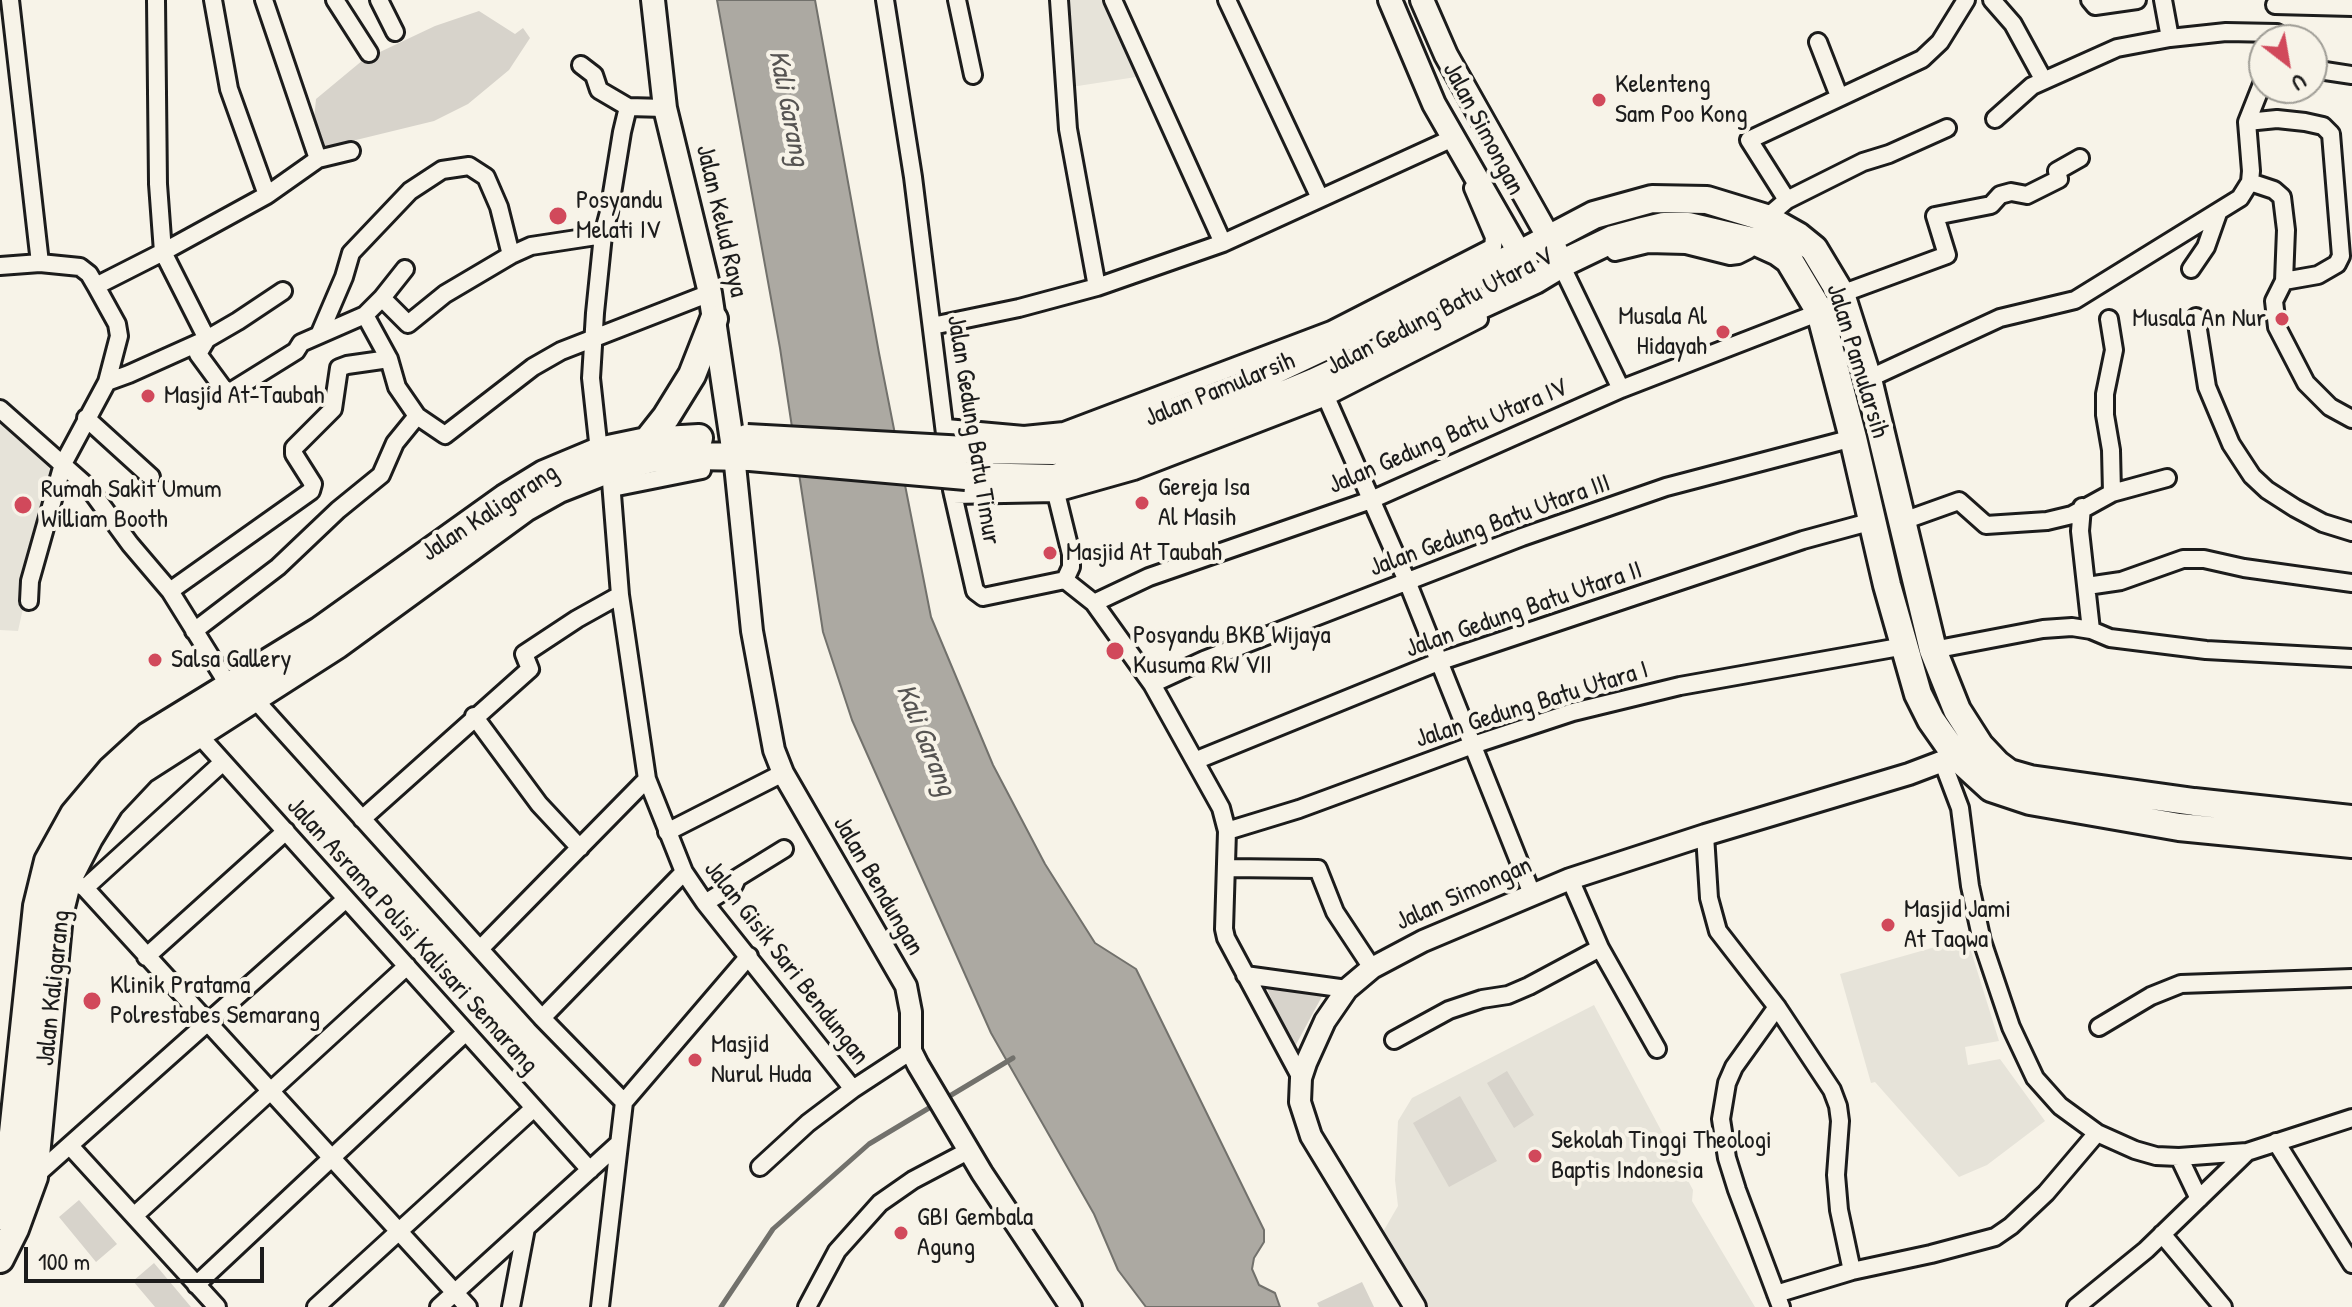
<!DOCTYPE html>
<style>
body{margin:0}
#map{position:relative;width:2352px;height:1307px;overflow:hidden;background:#f7f3e8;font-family:"Patrick Hand",sans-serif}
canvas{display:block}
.north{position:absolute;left:2248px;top:24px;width:80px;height:80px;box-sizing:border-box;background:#f7f3e8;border:2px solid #9f9d96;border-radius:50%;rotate:149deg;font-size:22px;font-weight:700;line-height:32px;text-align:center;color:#1c1c1c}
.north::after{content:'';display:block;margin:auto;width:28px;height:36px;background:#d1495b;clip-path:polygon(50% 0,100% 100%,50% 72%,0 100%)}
.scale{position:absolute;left:24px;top:1247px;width:240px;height:36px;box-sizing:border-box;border:4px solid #1c1c1c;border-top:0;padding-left:10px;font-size:24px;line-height:28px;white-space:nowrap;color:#1c1c1c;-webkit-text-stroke:6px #f7f3e8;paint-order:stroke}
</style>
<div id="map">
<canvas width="2352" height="1307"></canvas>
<div class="north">U</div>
<div class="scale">100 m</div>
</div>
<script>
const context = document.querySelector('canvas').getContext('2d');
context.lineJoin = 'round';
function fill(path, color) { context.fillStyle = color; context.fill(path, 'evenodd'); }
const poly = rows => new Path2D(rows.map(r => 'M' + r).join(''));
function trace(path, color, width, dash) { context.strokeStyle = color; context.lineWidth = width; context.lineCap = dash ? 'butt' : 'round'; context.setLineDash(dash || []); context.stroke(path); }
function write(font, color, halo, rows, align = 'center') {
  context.font = font + ' "Patrick Hand",sans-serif'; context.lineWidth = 8; context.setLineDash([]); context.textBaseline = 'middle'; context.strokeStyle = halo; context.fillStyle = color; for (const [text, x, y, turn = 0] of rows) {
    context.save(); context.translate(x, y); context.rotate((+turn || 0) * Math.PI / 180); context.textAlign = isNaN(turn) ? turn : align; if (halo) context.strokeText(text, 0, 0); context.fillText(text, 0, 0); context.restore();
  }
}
const built = poly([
 [1064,0,1108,0,1129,43,1136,77,1071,87],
 [0,413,56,460,18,631,0,630],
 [1967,938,1999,1041,1965,1047,1968,1065,2000,1059,2045,1121,1987,1165,1959,1177,1875,1082,1871,1083,1840,974],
 [1594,1005,1693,1190,1692,1201,1755,1307,1414,1307,1380,1237,1398,1206,1395,1180,1398,1121,1412,1098]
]);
const green = poly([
 [479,11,515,34,523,28,530,38,509,70,468,104,434,121,356,140,324,151,314,120,316,99,363,60,435,26],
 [1327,987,1292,1052,1267,988],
 [1507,1071,1534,1115,1514,1128,1487,1083],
 [1460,1096,1497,1161,1449,1187,1413,1123],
 [79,1200,117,1244,96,1262,59,1217],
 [154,1263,191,1307,155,1307,133,1281],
 [1362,1282,1374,1307,1319,1307,1317,1303]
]);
const water = poly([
 [717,0,815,0,879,353,931,617,993,765,1045,864,1095,943,1136,969,1264,1230,1264,1242,1254,1258,1252,1269,1259,1285,1275,1293,1280,1307,1146,1307,1118,1270,1094,1214,991,1033,852,720,823,632,780,348,717,0]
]);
const stream = poly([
 [943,1100,1013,1058],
 [721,1307,773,1229,869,1144,934,1105]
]);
const minor = poly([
 [10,0,40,263],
 [264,0,318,159],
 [335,0,369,53],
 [379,0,395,32],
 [885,0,913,177,952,490,975,591,983,597,1065,580,1094,603,1152,684,1221,808,1227,831,1224,929,1226,938,1301,1078],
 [957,0,973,75],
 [1059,0,1068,129,1097,287],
 [1113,0,1223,243],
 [1227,0,1320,198],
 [1992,0,2013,24,2043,79],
 [2090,0,2095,6,2137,0],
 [2163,0,2170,38],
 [2275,5,2352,7],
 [1818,42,1839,96],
 [581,65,594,75,599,90,628,107],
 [2312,69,2352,75],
 [1995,119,2032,86,2117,48,2170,38,2226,32,2277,33],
 [2247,122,2277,119,2305,122,2323,126,2331,134,2341,256,2337,264,2318,275,2284,281],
 [2250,182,2274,190,2282,197,2286,230,2284,281,2274,301,2277,327,2306,383,2330,407,2352,419],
 [267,195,318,159,351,151],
 [1787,200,1863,162,1889,154,1947,128],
 [1615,252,1648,244,1686,245,1730,256,1738,255,1748,250,1756,242,1766,218,1787,200,1749,140,1922,59,1940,42,1966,0],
 [0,266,40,263,80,267,89,274,96,286,117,324,119,336,107,382,63,464,30,581,29,601],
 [2191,269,2206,247,2218,213],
 [1566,275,1621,389],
 [96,286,163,252,158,184,156,0],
 [1841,294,1947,255,1935,216,1991,205,2000,195,2011,192,2027,195,2059,179,2057,171,2080,158],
 [382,298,405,269],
 [365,315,382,298,408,324,445,294,511,255,531,246,603,235],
 [2196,317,2207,387,2231,444,2252,476,2267,490,2295,508,2323,523,2352,532],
 [2109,319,2114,350,2105,394,2105,415,2111,450,2112,493],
 [932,326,1019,308,1097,287,1223,243,1453,138],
 [320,333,344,277,351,253,410,191,442,170,469,166,486,177,499,207,511,255],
 [207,339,198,354,223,388,230,392,296,351,301,343,365,315,389,359,397,387,417,416,445,435,533,367,561,351,710,293],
 [207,339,163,252,267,195,229,89,213,0],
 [1868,379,2000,318,2075,300,2240,198,2250,182,2251,171,2247,122,2264,79],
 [107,382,129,374,207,339,238,321,283,291],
 [1326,397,1407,581,1532,894],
 [0,409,89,488,130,544,170,591,229,686],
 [86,418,151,477],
 [946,428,1024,435,1064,431,1331,330,1493,247,1494,237,1473,188],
 [599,451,591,378,595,313,603,235,609,212,622,132,628,107,665,108],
 [610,469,620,595,647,779,684,872,705,903,853,1089,911,1051],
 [612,488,702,470],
 [1056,493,1071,554,1071,567,1065,580],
 [953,495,1056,493,1134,471,1326,397,1479,319],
 [2082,507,2080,531,2091,630],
 [1903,521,1959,501,1986,525,2047,521,2072,515,2112,493,2167,478],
 [2087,586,2121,581,2183,559,2204,559,2244,568,2352,583],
 [170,591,311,491,313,484,294,454,294,448,333,409,339,368,347,365,389,359],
 [1094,603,1149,577,1371,500,1621,389,1820,312],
 [194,631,278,567,338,510,381,475,395,443,417,416],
 [1933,650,2043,629,2072,627,2091,630,2110,638,2206,650,2352,658],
 [1152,684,1204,660,1522,537,1666,487,1853,438],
 [249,693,542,1018,624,1102],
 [474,716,539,804,580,848],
 [198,734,590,1170],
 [1197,760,1438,662,1803,540,1873,521],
 [1943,763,1960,808,1970,886,1982,941,2011,1027,2035,1078,2060,1106,2097,1133,2135,1150,2156,1156,2179,1157,2247,1152],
 [362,819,530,669,524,654,577,619,620,595],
 [1227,831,1299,809,1473,745,1573,712,1680,686,1905,646],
 [667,832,783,773],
 [1705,835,1709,898,1718,931,1777,1007,1832,1090,1838,1106,1840,1121,1836,1175,1839,1210,1852,1271],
 [1227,868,1318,869,1335,912,1372,968],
 [68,879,85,888,468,1307],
 [1570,879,1600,948,1657,1049],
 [85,888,223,762],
 [705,903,734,885,737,878,784,849],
 [480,949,647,779],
 [146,957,286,831],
 [1245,975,1347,989],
 [1777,1007,1734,1067,1727,1083,1721,1119,1727,1158,1737,1190,1781,1307],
 [542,1018,684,872],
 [2099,1027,2151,996,2181,984,2352,978],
 [1394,1040,1449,1010,1482,999,1508,995,1529,986,1600,948],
 [624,1102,749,956],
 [2276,1142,2352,1264],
 [70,1146,217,1307],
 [2179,1157,2199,1199],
 [760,1167,808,1123,853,1089],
 [34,1177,346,899],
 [134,1216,407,966],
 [2162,1234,2223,1307],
 [196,1285,466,1032],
 [1776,1294,1852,1271,1931,1254,1995,1237,2011,1226,2046,1193,2097,1133],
 [316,1307,534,1108],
 [439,1307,617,1145],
 [511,1307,526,1228],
 [600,1307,624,1102],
 [807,1307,837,1251,880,1203,913,1180,968,1151],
 [2076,1307,2146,1250,2247,1152,2352,1118]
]);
const tertiary = poly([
 [734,455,752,631,774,750,783,773,906,986,911,1012,911,1051,918,1065,982,1173,1071,1307],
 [1415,1307,1311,1136,1300,1102,1301,1078,1306,1063,1325,1021,1347,989,1372,968,1423,941,1570,879,1705,835,1909,774,1967,752]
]);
const secondary = poly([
 [653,0,665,108,710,293,734,455],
 [1390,0,1434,104,1535,280],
 [1422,0,1446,55,1563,263]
]);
const trunk = poly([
 [647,441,666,417,692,375,714,319],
 [966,450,1054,451,1161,416,1235,389,1520,254,1594,215,1652,199,1707,200,1766,218,1798,236,1814,249,1841,294,1868,379,1933,650,1957,710,1980,746,1997,764,2009,773,2030,779,2194,802,2352,819],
 [966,476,1055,478,1244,411,1314,382,1535,280,1563,263,1613,239,1639,232,1664,226,1688,226,1756,242,1778,252,1789,260,1820,312,1853,438,1887,585,1918,694,1931,720,1957,757,1991,788,2030,801,2179,827,2352,844],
 [0,1216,6,1199,37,906,48,861,74,814,111,770,148,736,319,631,505,498,544,474,599,451,647,441,699,438],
 [0,1259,15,1229,34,1177,59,915,68,879,89,838,110,804,142,770,337,645,525,508,559,489,610,469,651,459,693,456,750,457]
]);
const trunkBridge = poly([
 [747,438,966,450],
 [750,457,966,476]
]);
const markers = [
 [1599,100,8,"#d1495b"],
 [558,216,10,"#d1495b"],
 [2282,319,8,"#d1495b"],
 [1723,332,8,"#d1495b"],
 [148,396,8,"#d1495b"],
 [1142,503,8,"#d1495b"],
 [23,505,10,"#d1495b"],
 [1050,553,8,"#d1495b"],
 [1115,651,10,"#d1495b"],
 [155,660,8,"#d1495b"],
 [1888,925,8,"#d1495b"],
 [92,1001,10,"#d1495b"],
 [695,1060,8,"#d1495b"],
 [1535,1156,8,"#d1495b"],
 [901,1233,8,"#d1495b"]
];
const poiNames = [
 ["Kelenteng",1615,85],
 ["Sam Poo Kong",1615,115],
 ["Posyandu",576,201],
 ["Melati IV",576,231],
 ["Musala Al",1707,317,"right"],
 ["Hidayah",1707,347,"right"],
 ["Musala An Nur",2266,319,"right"],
 ["Masjid At-Taubah",164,396],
 ["Gereja Isa",1158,488],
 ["Al Masih",1158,518],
 ["Rumah Sakit Umum",41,490],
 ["William Booth",41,520],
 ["Masjid At Taubah",1066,553],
 ["Posyandu BKB Wijaya",1133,636],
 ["Kusuma RW VII",1133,666],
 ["Salsa Gallery",171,660],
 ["Masjid Jami",1904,910],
 ["At Taqwa",1904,940],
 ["Klinik Pratama",110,986],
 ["Polrestabes Semarang",110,1016],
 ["Masjid",711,1045],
 ["Nurul Huda",711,1075],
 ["Sekolah Tinggi Theologi",1551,1141],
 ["Baptis Indonesia",1551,1171],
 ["GBI Gembala",917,1218],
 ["Agung",917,1248]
];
const streetNames = [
 ["Jalan Simongan",1483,129,62],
 ["Jalan Kelud Raya",721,221,77],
 ["Jalan Gedung Batu Utara V",1440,312,-27],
 ["Jalan Pamularsih",1857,361,73],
 ["Jalan Pamularsih",1220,390,-22],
 ["Jalan Gedung Batu Timur",973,430,81],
 ["Jalan Gedung Batu Utara IV",1448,437,-23],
 ["Jalan Kaligarang",490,513,-33],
 ["Jalan Gedung Batu Utara III",1490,526,-20],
 ["Jalan Gedung Batu Utara II",1524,610,-19],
 ["Jalan Gedung Batu Utara I",1532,705,-17],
 ["Jalan Bendungan",878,886,60],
 ["Jalan Simongan",1464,894,-24],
 ["Jalan Asrama Polisi Kalisari Semarang",412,936,48],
 ["Jalan Gisik Sari Bendungan",786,963,52],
 ["Jalan Kaligarang",54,988,-84]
];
const waterNames = [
 ["Kali Garang",788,108,79],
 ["Kali Garang",925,740,68]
];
fill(built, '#e6e3d9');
fill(green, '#d7d3cb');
fill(water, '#aca9a2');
trace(water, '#72716c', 2);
trace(stream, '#72716c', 5);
trace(minor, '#1c1c1c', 22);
trace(tertiary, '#1c1c1c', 26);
trace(secondary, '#1c1c1c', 28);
trace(trunk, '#1c1c1c', 32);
trace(minor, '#f7f3e8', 16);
trace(tertiary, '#f7f3e8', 20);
trace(secondary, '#f7f3e8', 22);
trace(trunk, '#f7f3e8', 26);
trace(trunkBridge, '#1c1c1c', 32, []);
trace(trunkBridge, '#f7f3e8', 26);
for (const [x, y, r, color] of markers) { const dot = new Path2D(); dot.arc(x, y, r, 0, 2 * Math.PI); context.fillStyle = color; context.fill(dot); trace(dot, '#f7f3e8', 3); }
write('26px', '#1c1c1c', '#f7f3e8', poiNames, 'left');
write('26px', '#1c1c1c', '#f7f3e8', streetNames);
write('italic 28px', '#565452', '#f7f3e8', waterNames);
</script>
